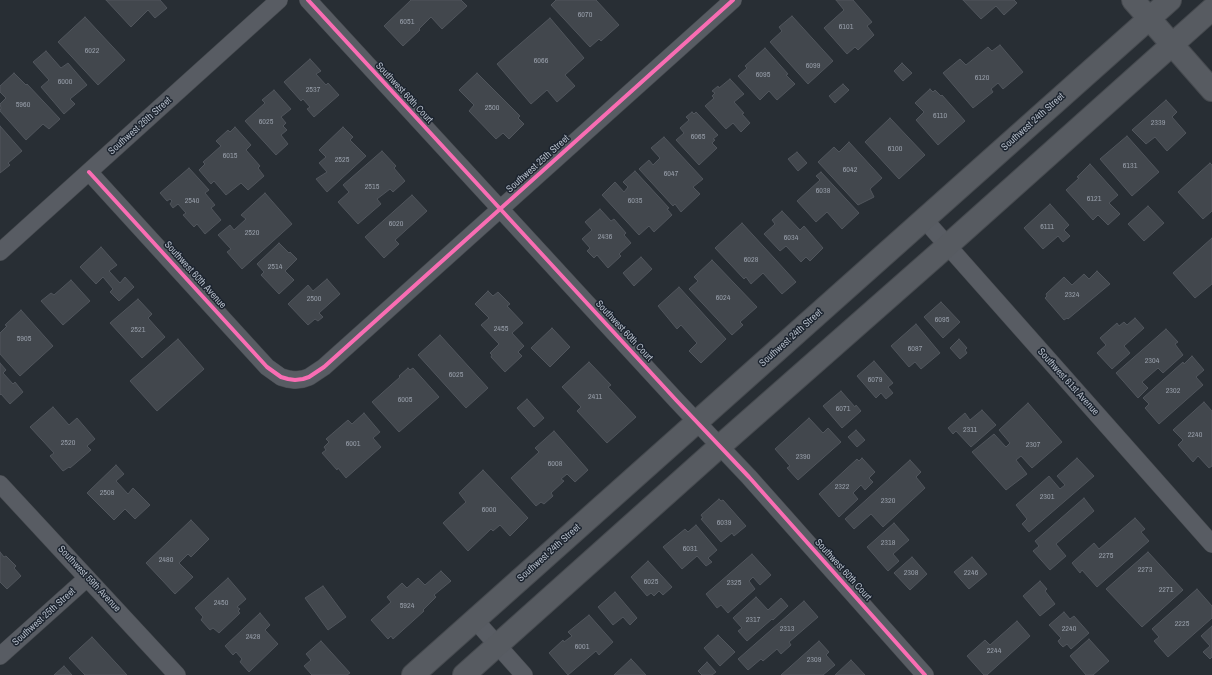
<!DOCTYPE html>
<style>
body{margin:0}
canvas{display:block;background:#282e34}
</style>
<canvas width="1212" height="675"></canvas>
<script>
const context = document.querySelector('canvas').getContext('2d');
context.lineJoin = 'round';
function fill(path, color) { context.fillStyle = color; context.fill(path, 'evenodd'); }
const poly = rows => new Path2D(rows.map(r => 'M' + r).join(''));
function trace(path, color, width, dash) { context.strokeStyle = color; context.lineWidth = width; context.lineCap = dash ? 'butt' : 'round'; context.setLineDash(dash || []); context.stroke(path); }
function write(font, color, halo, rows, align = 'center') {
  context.font = font + ' "Archivo Narrow",sans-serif'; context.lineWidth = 3; context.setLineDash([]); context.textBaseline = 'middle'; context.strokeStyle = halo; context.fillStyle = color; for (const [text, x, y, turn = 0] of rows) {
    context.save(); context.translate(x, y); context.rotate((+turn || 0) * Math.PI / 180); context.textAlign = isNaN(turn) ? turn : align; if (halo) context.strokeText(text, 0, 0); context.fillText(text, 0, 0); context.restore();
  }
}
const building = poly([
 [106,0,160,0,167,8,155,18,148,10,131,27,106,0],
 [411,0,461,0,467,6,442,29,431,17,419,29,420,30,403,46,384,26,411,0],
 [556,0,596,0,619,25,601,41,599,39,590,47,551,5,556,0],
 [836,0,853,0,872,22,867,26,874,35,858,50,855,47,847,54,824,28,844,10,836,0],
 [963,0,1014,0,1017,3,1004,15,996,6,981,19,963,0],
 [792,16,833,61,808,84,770,42,782,31,779,27,792,16],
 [85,17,125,60,98,85,58,42,85,17],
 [550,18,584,58,565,75,575,86,557,102,547,90,531,104,497,64,550,18],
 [1000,45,1023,72,1003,89,998,83,991,89,993,92,973,108,943,73,960,59,966,65,988,47,992,51,1000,45],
 [765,48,788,74,786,75,795,84,777,100,769,91,760,100,738,76,747,68,745,66,765,48],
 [46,51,61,68,68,63,87,85,70,99,75,104,64,114,41,87,49,80,33,62,46,51],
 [310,59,321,71,316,74,326,85,328,83,339,95,314,117,307,109,310,107,303,99,301,101,284,82,310,59],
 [902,63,912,73,903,81,894,71,902,63],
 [14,73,26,85,27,84,60,119,49,129,43,124,26,140,0,111,1,108,0,104,6,98,0,92,0,86,14,73],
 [477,73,520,116,518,118,524,124,509,139,503,133,496,139,469,111,474,105,459,90,477,73],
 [730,79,744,94,734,102,744,113,742,114,750,123,741,132,733,123,726,129,705,106,714,98,712,96,715,93,712,91,718,86,719,88,730,79],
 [843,84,849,90,835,103,829,96,843,84],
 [930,89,933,92,935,90,941,96,942,95,965,121,938,145,916,120,924,112,915,103,930,89],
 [274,90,291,109,281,117,286,123,283,126,287,130,281,135,288,144,276,155,245,121,265,103,262,100,274,90],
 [1166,100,1177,112,1172,117,1186,133,1167,151,1155,137,1146,144,1132,130,1166,100],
 [692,112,694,114,696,112,718,135,713,139,715,140,712,143,717,148,699,165,676,140,684,133,680,128,689,120,686,117,692,112],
 [890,118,925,155,899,179,865,142,890,118],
 [0,126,22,151,8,163,10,165,0,173,0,126],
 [235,127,251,145,246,150,260,166,258,168,264,176,248,190,241,183,226,195,214,181,211,184,199,170,205,164,203,162,221,146,216,141,228,130,230,132,235,127],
 [343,127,353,137,350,140,366,156,327,192,316,179,327,172,319,163,326,157,319,150,343,127],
 [1127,136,1159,172,1132,196,1100,159,1127,136],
 [664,137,703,179,693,187,700,194,681,212,675,204,673,206,639,169,649,160,653,165,660,158,651,148,664,137],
 [849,142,882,178,870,189,874,197,858,205,818,162,834,147,839,152,849,142],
 [382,151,396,166,394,168,405,181,393,192,390,189,377,199,381,204,358,224,338,202,349,192,343,185,382,151],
 [797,152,807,163,798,171,788,159,797,152],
 [1210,163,1212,165,1212,211,1203,219,1178,192,1210,163],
 [1090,164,1118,195,1109,203,1120,214,1108,225,1098,215,1093,220,1066,190,1079,178,1077,177,1090,164],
 [189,168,209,190,205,193,215,205,211,208,221,220,205,234,197,224,194,227,183,215,186,213,178,204,173,208,170,204,172,201,170,199,167,201,160,193,189,168],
 [635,171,669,208,667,209,672,215,654,232,649,226,639,235,602,195,615,182,624,192,628,187,623,182,635,171],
 [821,172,859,213,842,229,827,212,816,222,797,201,820,180,816,176,821,172],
 [265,193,292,224,242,269,227,252,231,249,218,235,230,225,234,230,246,219,241,215,265,193],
 [412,195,427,211,395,240,399,244,384,258,365,237,412,195],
 [1050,204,1069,225,1064,230,1070,236,1063,242,1058,236,1043,249,1024,228,1050,204],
 [1148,206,1164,223,1144,241,1128,224,1148,206],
 [600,209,611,221,614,219,626,233,624,235,631,243,619,254,621,256,608,268,597,255,594,258,587,251,590,248,582,239,592,230,585,222,600,209],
 [782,211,800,230,804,226,823,248,810,261,806,257,801,262,786,246,780,251,764,234,775,224,772,220,782,211],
 [742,223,796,282,782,294,763,273,751,284,746,277,744,279,715,248,742,223],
 [1212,238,1212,284,1195,298,1173,273,1212,238],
 [279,243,289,253,290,252,297,259,285,271,294,280,279,294,261,275,264,272,257,264,279,243],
 [101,247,117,265,109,271,120,283,125,277,134,287,119,301,110,292,113,289,103,277,96,284,80,267,101,247],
 [641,257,652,269,634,286,623,273,641,257],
 [712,260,757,307,740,322,743,325,732,335,689,289,698,281,694,277,712,260],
 [1097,271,1110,284,1068,319,1067,318,1064,320,1045,298,1047,296,1046,294,1064,277,1072,285,1084,274,1089,279,1097,271],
 [327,279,340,294,319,313,323,317,318,321,315,319,308,325,288,304,308,285,313,291,327,279],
 [71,280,90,301,63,325,41,301,51,293,54,295,71,280],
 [679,287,726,339,701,363,689,351,697,343,681,325,677,329,658,306,679,287],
 [488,291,493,296,498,292,510,304,507,306,523,323,512,333,524,346,518,352,522,356,505,372,491,357,492,355,490,353,499,344,481,325,489,318,475,304,488,291],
 [138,299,152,314,148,318,165,337,142,358,110,323,138,299],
 [941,302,960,322,943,338,924,317,941,302],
 [21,310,53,346,20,376,0,354,0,333,7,326,5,325,21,310],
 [1135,318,1144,328,1124,346,1130,353,1112,369,1097,353,1106,345,1100,338,1117,323,1119,326,1124,322,1127,325,1135,318],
 [916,324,940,353,921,369,915,362,909,367,891,346,916,324],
 [552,328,570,347,550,367,531,348,552,328],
 [1166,329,1178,342,1175,344,1183,355,1163,373,1158,368,1142,382,1148,388,1138,398,1116,373,1166,329],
 [440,335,488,388,466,408,418,355,440,335],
 [178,339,204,369,157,411,130,381,178,339],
 [959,339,967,348,965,350,967,353,960,359,950,348,959,339],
 [1192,356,1204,370,1196,377,1203,385,1159,424,1145,408,1149,404,1143,398,1183,362,1184,364,1192,356],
 [874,361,893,383,888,387,893,393,886,399,881,393,876,398,857,376,874,361],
 [589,362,611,385,608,387,636,417,607,443,577,411,581,407,562,387,589,362],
 [0,363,6,370,3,373,13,384,15,382,23,392,10,404,1,394,0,395,0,363],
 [408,368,410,370,413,368,439,397,399,432,372,402,400,377,399,376,408,368],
 [841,391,855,407,856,405,861,411,842,428,823,406,841,391],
 [527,399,544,418,534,427,517,408,527,399],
 [1204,402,1212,411,1212,466,1209,468,1198,456,1193,462,1178,445,1183,440,1173,430,1204,402],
 [1028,403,1062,442,1032,468,1021,456,1016,460,1027,474,1006,490,972,452,994,434,1006,447,1010,443,999,430,1028,403],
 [53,407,69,425,77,418,95,439,87,446,91,450,70,468,69,467,63,471,50,456,54,453,30,427,53,407],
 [982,410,996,425,971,447,956,431,953,434,948,428,965,413,970,420,982,410],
 [364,413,380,432,373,438,381,447,346,478,338,468,337,470,322,453,326,450,324,447,329,442,326,439,348,420,352,424,364,413],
 [809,418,823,433,828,428,841,442,798,480,787,468,790,466,775,449,809,418],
 [856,430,865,440,857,447,848,437,856,430],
 [554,431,588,470,575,482,567,474,561,479,564,481,551,493,553,496,544,504,541,502,536,506,511,478,539,452,535,448,554,431],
 [862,458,875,472,869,478,873,482,865,490,861,485,853,493,858,499,839,517,819,494,857,459,859,461,862,458],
 [1077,458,1094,476,1029,532,1022,524,1027,519,1016,505,1049,476,1060,489,1065,485,1057,476,1077,458],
 [910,460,921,472,916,477,925,488,883,527,871,514,854,529,845,519,910,460],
 [116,465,124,474,116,481,128,494,133,488,150,505,135,519,125,509,114,520,87,493,116,465],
 [483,470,528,518,510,536,500,525,493,531,491,529,468,551,443,523,466,502,459,493,483,470],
 [1084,498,1094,511,1056,544,1066,556,1050,570,1033,551,1039,546,1035,541,1084,498],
 [719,499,721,501,723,500,746,526,734,536,732,533,721,542,701,519,703,518,701,515,719,499],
 [1135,518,1145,529,1141,532,1149,541,1097,587,1082,570,1080,573,1072,563,1094,543,1099,549,1135,518],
 [191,520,209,539,191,557,188,554,179,563,193,577,175,594,146,563,191,520],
 [894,523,909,540,893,554,899,561,888,571,867,547,894,523],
 [696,525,717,550,708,558,712,562,706,566,697,556,682,569,663,547,685,529,688,532,696,525],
 [0,552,4,557,6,556,16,566,14,568,21,576,7,589,0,582,0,552],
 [1148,552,1183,590,1142,627,1106,589,1148,552],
 [752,554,771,575,760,585,753,577,749,581,755,589,728,613,721,605,717,608,706,594,752,554],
 [912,557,927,574,910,590,894,573,912,557],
 [972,557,987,574,969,589,954,572,972,557],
 [648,561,672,587,663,595,659,591,654,596,651,593,647,596,631,577,648,561],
 [441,571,451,581,434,595,436,597,423,610,424,611,393,639,391,636,388,639,371,620,391,602,387,597,402,583,407,588,418,578,425,585,441,571],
 [228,578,246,599,237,607,240,609,238,611,240,613,219,633,213,628,210,630,201,620,203,617,195,608,228,578],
 [1040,581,1047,589,1045,591,1055,604,1040,616,1023,596,1040,581],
 [323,586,346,617,328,630,305,598,323,586],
 [1197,589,1212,606,1212,618,1168,657,1154,641,1159,637,1152,629,1197,589],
 [615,592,637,618,630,625,623,617,613,625,598,607,615,592],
 [756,597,768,610,781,598,788,606,773,620,772,619,747,641,738,631,742,628,733,618,756,597],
 [804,601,818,617,789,642,791,645,781,654,777,649,763,661,761,659,748,670,738,659,804,601],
 [1064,612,1070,619,1074,616,1089,633,1071,649,1067,644,1063,647,1060,644,1058,641,1061,638,1049,625,1064,612],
 [260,613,270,625,265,630,278,644,249,672,240,662,242,659,236,652,233,655,225,646,260,613],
 [589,615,613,642,599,655,596,651,568,675,549,653,563,640,564,642,572,636,568,632,589,615],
 [1017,621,1030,636,987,675,984,675,967,656,985,640,990,645,1017,621],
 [1212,626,1212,657,1210,659,1203,652,1210,646,1201,636,1212,626],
 [718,635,735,652,720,666,704,648,718,635],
 [92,637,127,675,85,675,69,658,92,637],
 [1089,639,1109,661,1093,675,1086,675,1070,656,1089,639],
 [321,641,350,673,347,675,312,675,304,666,311,660,306,654,321,641],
 [819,641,829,652,826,655,835,665,823,675,781,675,819,641],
 [631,659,646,675,614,675,631,659],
 [851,660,865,675,835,675,851,660],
 [707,662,716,672,712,675,702,675,698,671,707,662],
 [64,666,72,675,54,675,64,666]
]);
const street = poly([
 [308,0,676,400,749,477,925,675],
 [89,172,267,367,281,377,288,379,295,380,303,379,309,377,324,367,733,0],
 [924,219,1212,544],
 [0,252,279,0],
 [0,484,177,675],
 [475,620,524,675],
 [0,656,87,578]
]);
const secondary = poly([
 [1133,0,1212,90],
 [413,675,1170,0],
 [464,675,720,446,947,246,1212,9]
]);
const cycleway = poly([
 [308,0,676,400,749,477,925,675],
 [89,172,267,367,281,377,288,379,295,380,303,379,309,377,324,367,733,0]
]);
const numberNames = [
 ["6070",585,15],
 ["6051",407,22],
 ["6101",846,27],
 ["6022",92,51],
 ["6066",541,61],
 ["6099",813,66],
 ["6095",763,75],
 ["6120",982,78],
 ["6000",65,82],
 ["2537",313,90],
 ["5960",23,105],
 ["2500",492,108],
 ["6110",940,116],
 ["6025",266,122],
 ["2339",1158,123],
 ["6065",698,137],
 ["6100",895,149],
 ["6015",230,156],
 ["2525",342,160],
 ["6131",1130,166],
 ["6042",850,170],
 ["6047",671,174],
 ["2515",372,187],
 ["6038",823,191],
 ["6121",1094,199],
 ["2540",192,201],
 ["6035",635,201],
 ["6020",396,224],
 ["6111",1047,227],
 ["2520",252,233],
 ["2436",605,237],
 ["6034",791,238],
 ["6028",751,260],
 ["2514",275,267],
 ["2324",1072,295],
 ["6024",723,298],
 ["2500",314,299],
 ["6095",942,320],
 ["2455",501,329],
 ["2521",138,330],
 ["5905",24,339],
 ["6087",915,349],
 ["2304",1152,361],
 ["6025",456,375],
 ["6079",875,380],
 ["2302",1173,391],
 ["2411",595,397],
 ["6005",405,400],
 ["6071",843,409],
 ["2311",970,430],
 ["2240",1195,435],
 ["2520",68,443],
 ["6001",353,444],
 ["2307",1033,445],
 ["2390",803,457],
 ["6008",555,464],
 ["2322",842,487],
 ["2508",107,493],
 ["2301",1047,497],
 ["2320",888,501],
 ["6000",489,510],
 ["6039",724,523],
 ["2318",888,543],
 ["6031",690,549],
 ["2275",1106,556],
 ["2480",166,560],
 ["2273",1145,570],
 ["2308",911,573],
 ["2246",971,573],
 ["6025",651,582],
 ["2325",734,583],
 ["2271",1166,590],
 ["2450",221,603],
 ["5924",407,606],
 ["2317",753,620],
 ["2225",1182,624],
 ["2313",787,629],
 ["2240",1069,629],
 ["2428",253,637],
 ["6001",582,647],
 ["2244",994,651],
 ["2309",814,660]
];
const streetNames = [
 ["Southwest 60th Court",404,93,47],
 ["Southwest 24th Street",1033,122,-42],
 ["Southwest 26th Street",140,126,-42],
 ["Southwest 25th Street",538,164,-42],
 ["Southwest 60th Avenue",195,275,48],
 ["Southwest 60th Court",624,331,47],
 ["Southwest 24th Street",791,338,-42],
 ["Southwest 61st Avenue",1068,382,48],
 ["Southwest 24th Street",549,553,-42],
 ["Southwest 60th Court",843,570,48],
 ["Southwest 59th Avenue",89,579,47],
 ["Southwest 25th Street",44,617,-42]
];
fill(building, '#42474d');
trace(building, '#50555c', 1);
trace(street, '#464a4f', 18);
trace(secondary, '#464a4f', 24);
trace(street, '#585c63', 17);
trace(secondary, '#575b61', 22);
trace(cycleway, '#f96db3', 4);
write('8px', '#969da8', null, numberNames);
write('10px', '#b2bac6', '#1c242f', streetNames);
</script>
